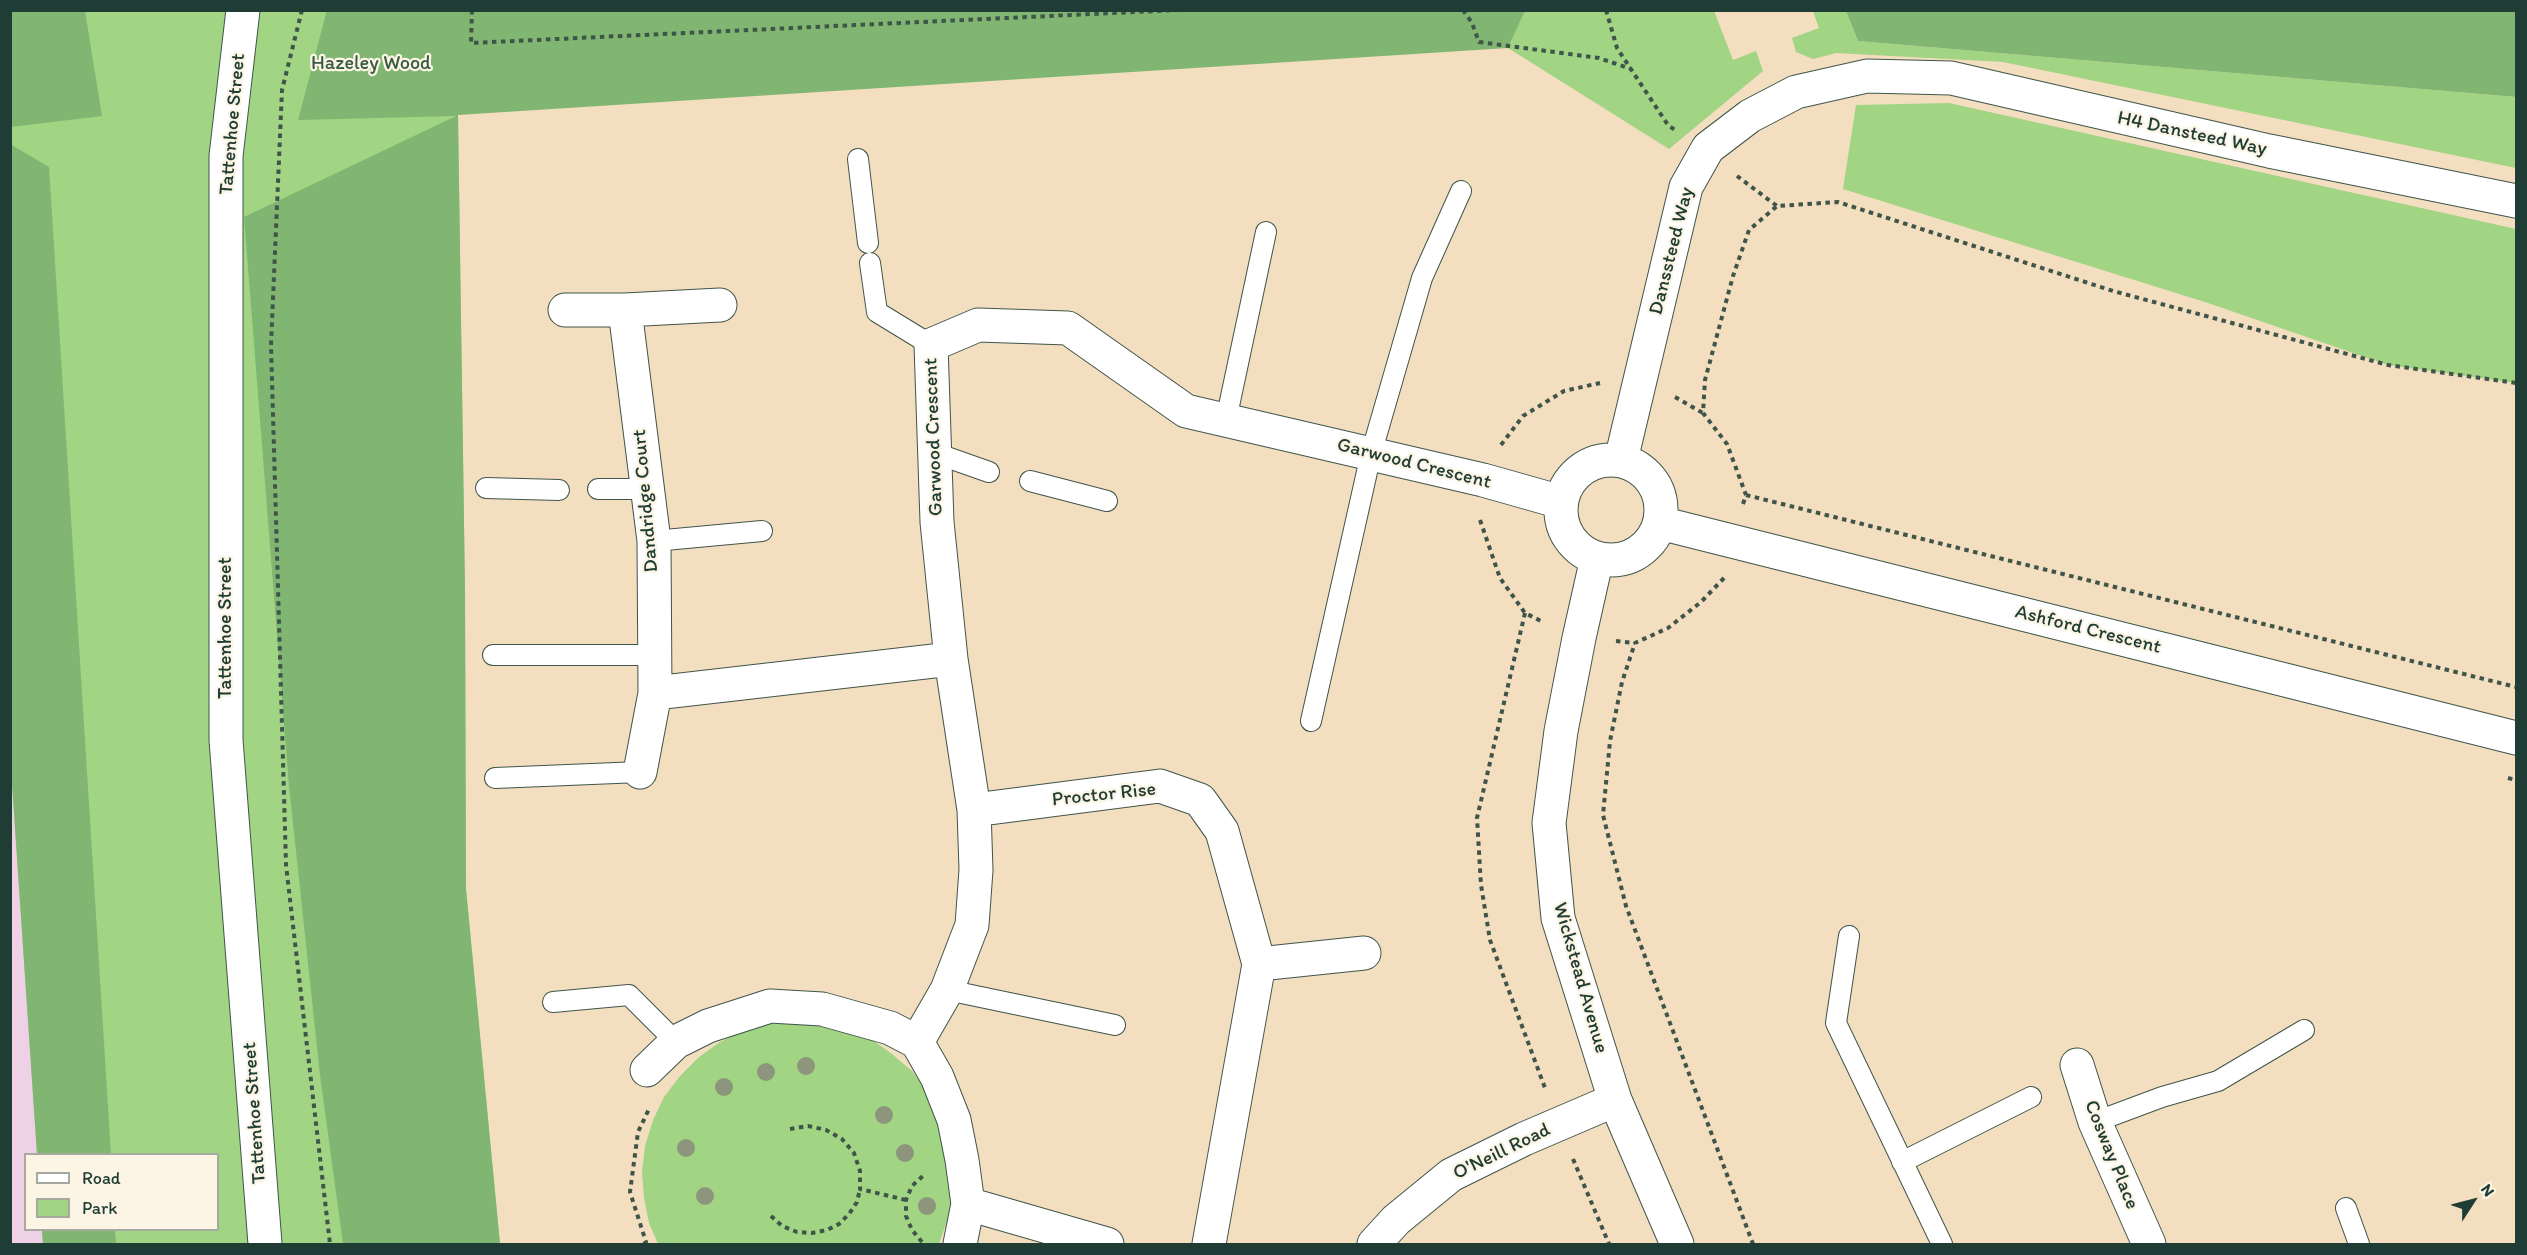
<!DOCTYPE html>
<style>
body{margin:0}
#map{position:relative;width:2527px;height:1255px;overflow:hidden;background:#f3dec0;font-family:Itim,sans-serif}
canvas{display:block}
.frame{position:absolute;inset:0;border:12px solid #1f3d34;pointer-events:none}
.legend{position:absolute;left:24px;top:1153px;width:195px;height:78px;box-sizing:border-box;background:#fcf5e5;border:2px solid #a4ab9e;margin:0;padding:8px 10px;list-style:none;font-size:18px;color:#1f3d34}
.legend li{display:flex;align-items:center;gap:12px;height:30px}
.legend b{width:30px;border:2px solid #a4ab9e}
.north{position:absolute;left:2443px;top:1171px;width:60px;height:60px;-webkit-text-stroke:4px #fcf5e5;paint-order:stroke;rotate:54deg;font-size:16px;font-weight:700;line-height:24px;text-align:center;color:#1f3d34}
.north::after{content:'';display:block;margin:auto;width:21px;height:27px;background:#1f3d34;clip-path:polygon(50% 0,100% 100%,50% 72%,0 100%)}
</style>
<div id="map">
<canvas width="2527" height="1255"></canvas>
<div class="frame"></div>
<ul class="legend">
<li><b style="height:8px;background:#fff"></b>Road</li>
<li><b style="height:16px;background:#a1d483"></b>Park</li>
</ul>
<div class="north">N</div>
</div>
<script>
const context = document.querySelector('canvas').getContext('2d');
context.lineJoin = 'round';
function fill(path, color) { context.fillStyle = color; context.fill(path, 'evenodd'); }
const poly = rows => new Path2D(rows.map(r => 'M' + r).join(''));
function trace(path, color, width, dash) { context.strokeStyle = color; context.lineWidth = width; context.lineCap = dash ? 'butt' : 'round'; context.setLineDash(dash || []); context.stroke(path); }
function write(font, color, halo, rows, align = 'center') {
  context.font = font + ' Itim,sans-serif'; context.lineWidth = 4.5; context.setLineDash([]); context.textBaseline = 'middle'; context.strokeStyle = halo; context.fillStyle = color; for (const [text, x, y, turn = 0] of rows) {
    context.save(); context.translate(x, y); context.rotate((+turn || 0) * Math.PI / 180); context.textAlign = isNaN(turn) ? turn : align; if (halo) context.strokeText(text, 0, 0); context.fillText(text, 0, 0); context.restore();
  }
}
const built = poly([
 [10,553,42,1154,26,1154,26,1230,46,1230,46,1244,11,1244]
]);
const green = poly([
 [10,11,332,11,458,115,465,591,466,889,500,1244,43,1244,42,1230,218,1230,218,1154,37,1154,10,754],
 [1525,11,1714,11,1733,60,1756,51,1763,71,1669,149,1508,48],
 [1813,11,1846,11,1858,41,2516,97,2516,168,2003,62,1836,53,1813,59,1796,52,1792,38,1819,28],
 [1949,103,2516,229,2516,383,2388,365,2208,303,1843,189,1856,105],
 [795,1021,821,1023,871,1039,892,1054,912,1071,928,1092,940,1115,953,1188,951,1209,939,1244,658,1244,649,1223,644,1198,642,1172,645,1146,653,1120,664,1097,680,1076,699,1057,720,1042,743,1031,769,1024]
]);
const forest = poly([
 [327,10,1525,11,1508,48,458,115,465,591,466,889,500,1244,343,1244,320,1075,289,786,244,217,456,116,298,120],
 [10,11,85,11,102,116,11,127],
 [1846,11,2516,11,2516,97,1858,41],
 [10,144,49,167,111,1154,37,1154,10,754],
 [42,1230,115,1230,116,1244,43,1244]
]);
const path = poly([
 [302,10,282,90,271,345,286,865,330,1244],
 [472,10,471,43,1178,10],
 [1463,10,1472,23,1479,42,1599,58,1631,69],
 [1606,10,1617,48,1668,125,1675,130],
 [1737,176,1777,206],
 [1675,397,1703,413],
 [1501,445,1523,416,1564,391,1600,383],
 [1746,495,2516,687],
 [1743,504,1746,495,1727,444,1703,413,1705,380,1733,276,1749,230,1777,206,1838,202,2113,291,2388,365,2516,383],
 [1480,520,1500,578,1525,613,1543,622],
 [1724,578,1701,602,1668,628,1635,643,1622,682,1610,741,1603,815,1626,906,1753,1244],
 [1525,613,1477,818,1481,885,1490,940,1545,1088],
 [1616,641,1635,643],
 [2508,778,2516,780],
 [790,1129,808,1126,826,1130,842,1139,854,1153,860,1171,860,1189,906,1200],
 [1573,1159,1609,1244],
 [771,1216,782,1226,797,1232,812,1233,827,1230,839,1224,849,1214,857,1202,860,1189],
 [922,1242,912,1230,906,1216,906,1200,912,1186,925,1174],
 [644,1244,646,1242,630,1192,638,1132,650,1107]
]);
const service = poly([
 [858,159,868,243],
 [870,263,877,312,931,345],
 [1226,420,1266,232],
 [935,453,989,472],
 [1030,481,1107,501],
 [486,488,559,490],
 [598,489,648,489],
 [654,541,762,531],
 [493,655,655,655],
 [1311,721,1371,454,1422,278,1461,191],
 [495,778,640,772],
 [1849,936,1836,1023,1942,1244],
 [947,990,1115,1025],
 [553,1002,629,995,676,1042],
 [2095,1122,2162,1097,2218,1081,2304,1030],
 [1902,1162,2031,1097],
 [2346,1208,2359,1244]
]);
const minor = poly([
 [565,310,625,310],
 '1561 510a50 50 0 1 1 100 0a50 50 0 1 1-100 0Z',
 [1621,460,1686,187,1708,148,1750,116,1796,92,1867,76,1951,78,2269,151,2516,201],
 [1660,523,2516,738],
 [1597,558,1579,638,1561,731,1549,823,1558,918,1615,1100,1677,1244],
 [655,693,654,541,625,310,720,305],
 [640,772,655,693,951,659],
 [974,810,1160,786,1200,800,1222,831,1259,964,1209,1244],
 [1259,964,1364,953],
 [2077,1065,2095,1122,2149,1244],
 [647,1070,676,1042,708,1026,770,1006,822,1009,890,1028,917,1042],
 [968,1204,1107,1244],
 [960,1244,968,1204,962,1160,954,1120,937,1077,917,1042,947,990,972,925,976,870,974,810,951,659,937,522,931,345,978,325,1068,328,1186,411,1483,480,1561,502],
 [1374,1244,1396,1220,1451,1175,1524,1139,1615,1100]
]);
const tertiary = poly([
 [243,10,226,156,226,740,265,1244]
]);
const trees = [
 [806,1066],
 [766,1072],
 [724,1087],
 [884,1115],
 [686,1148],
 [905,1153],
 [705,1196],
 [927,1206]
];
const parkNames = [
 ["Hazeley Wood",371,64]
];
const streetNames = [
 ["Tattenhoe Street",233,124,-85],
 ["H4 Dansteed Way",2192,134,12],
 ["Danssteed Way",1672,251,-76],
 ["Garwood Crescent",934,437,-92],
 ["Garwood Crescent",1414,464,14],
 ["Dandridge Court",646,501,-95],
 ["Tattenhoe Street",226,628,-90],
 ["Ashford Crescent",2088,630,14],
 ["Proctor Rise",1104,795,-6],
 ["Wickstead Avenue",1580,978,74],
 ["Tattenhoe Street",255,1113,-94],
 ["O'Neill Road",1502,1152,-26],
 ["Cosway Place",2111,1155,68]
];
fill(built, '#eed0e7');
fill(green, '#a1d483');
fill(forest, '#80b671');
trace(service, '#3f5549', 22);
trace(minor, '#3f5549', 35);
trace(tertiary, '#3f5549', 35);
trace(path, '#3f5549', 4, [4.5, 4.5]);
trace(service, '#fff', 20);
trace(minor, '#fff', 33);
trace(tertiary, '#fff', 33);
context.fillStyle = '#8d967c';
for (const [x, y] of trees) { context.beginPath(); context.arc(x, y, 9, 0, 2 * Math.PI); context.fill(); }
write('20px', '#395b44', '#fcf5e5', parkNames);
write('20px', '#1f3d34', '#fcf5e5', streetNames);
</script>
